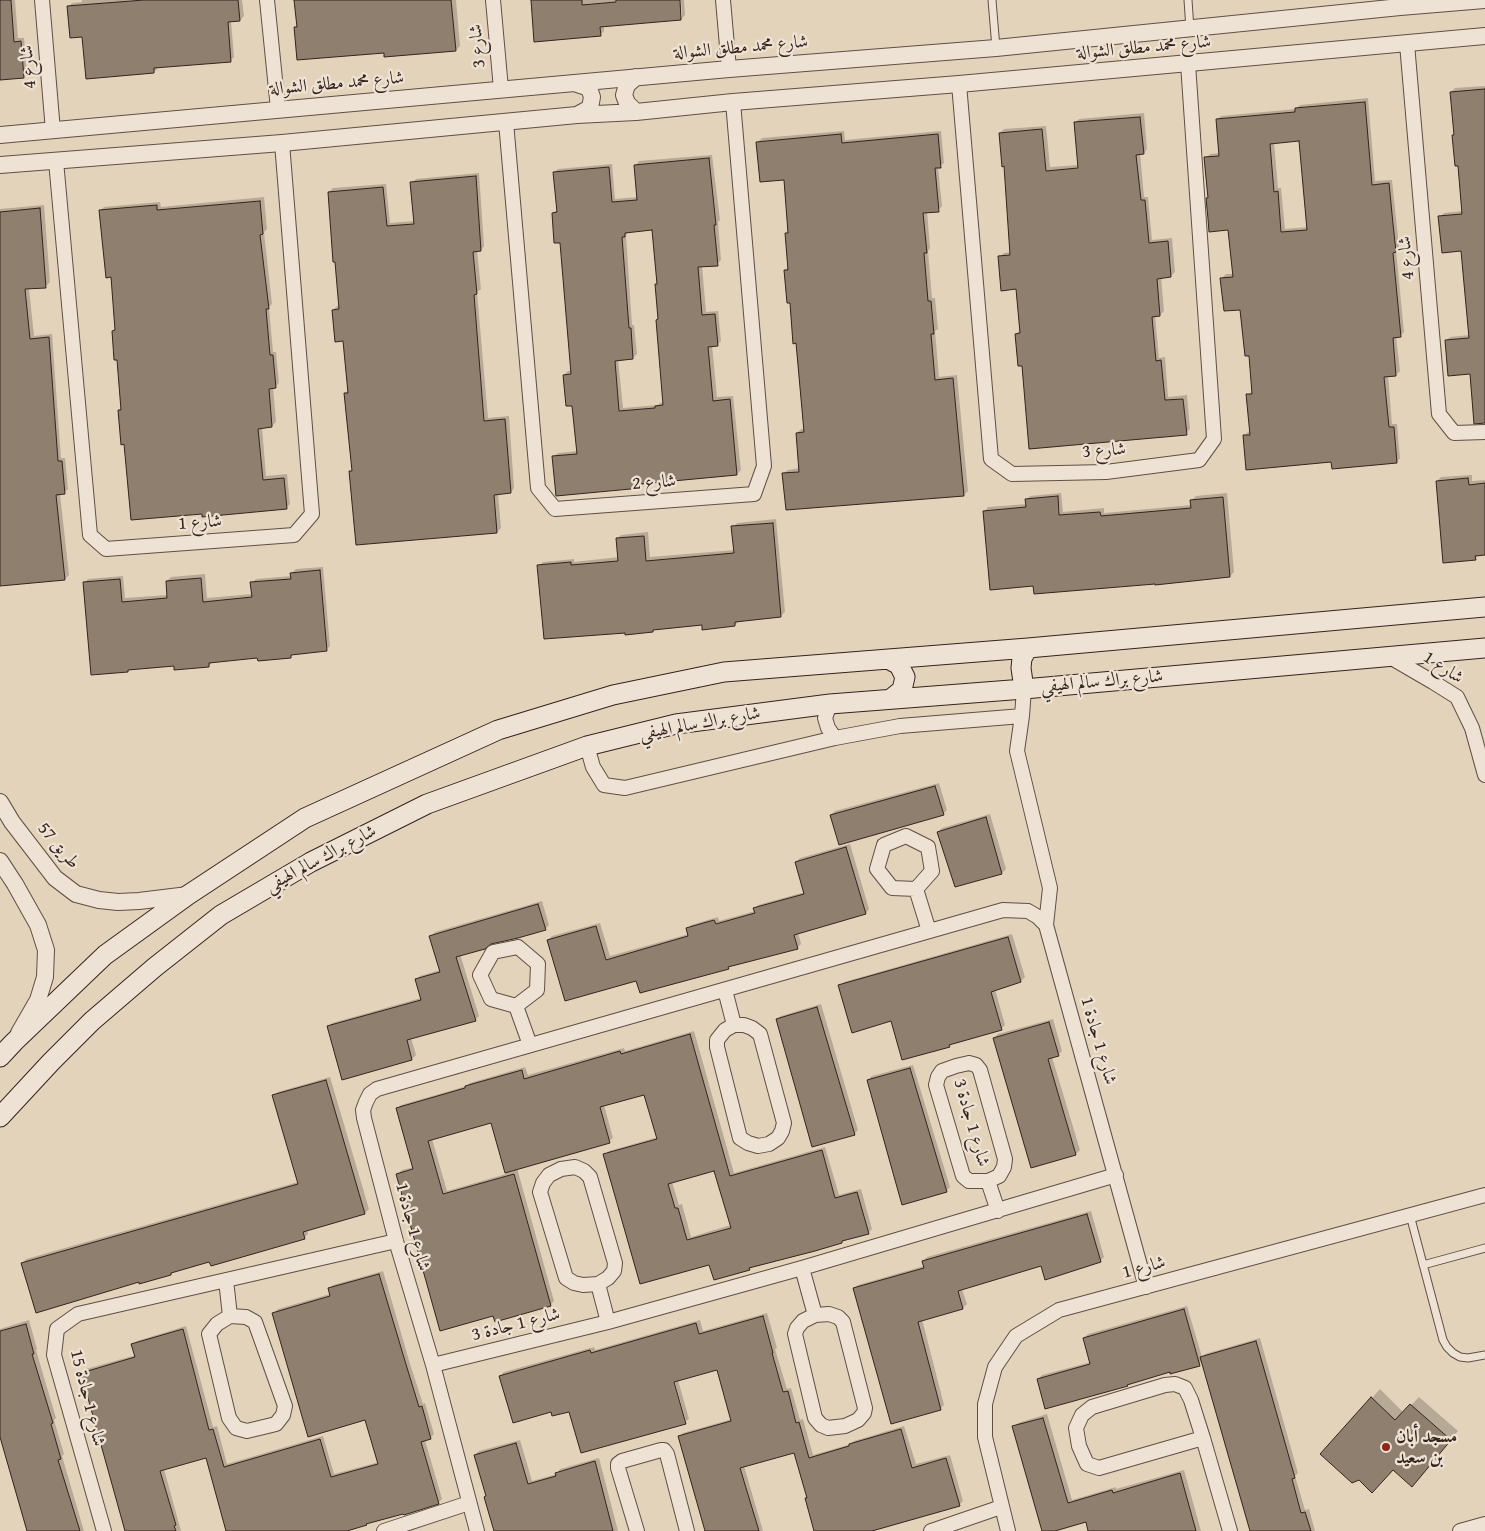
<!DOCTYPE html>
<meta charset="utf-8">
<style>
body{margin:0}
canvas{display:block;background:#e3d3bb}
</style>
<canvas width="1485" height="1531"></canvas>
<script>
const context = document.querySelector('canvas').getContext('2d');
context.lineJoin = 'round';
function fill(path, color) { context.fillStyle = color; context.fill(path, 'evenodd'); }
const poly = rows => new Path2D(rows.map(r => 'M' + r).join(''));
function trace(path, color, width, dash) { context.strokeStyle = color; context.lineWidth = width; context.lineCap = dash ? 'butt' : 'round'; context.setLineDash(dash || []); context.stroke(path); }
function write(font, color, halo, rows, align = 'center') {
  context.font = font + ' "Gentium Book Plus",Amiri,serif'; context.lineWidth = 4.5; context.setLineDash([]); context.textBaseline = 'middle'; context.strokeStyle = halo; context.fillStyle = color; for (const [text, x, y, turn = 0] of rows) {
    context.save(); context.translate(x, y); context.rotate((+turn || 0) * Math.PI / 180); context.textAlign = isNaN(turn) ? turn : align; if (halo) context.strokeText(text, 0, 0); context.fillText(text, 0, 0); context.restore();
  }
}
const shadow = poly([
 [0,0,15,0,18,38,24,38,27,73,23,77,0,79],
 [82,0,242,0,244,16,240,20,231,21,234,57,230,61,158,66,158,68,154,72,84,36,68,7,72,3,82,2],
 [296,0,456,0,460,46,456,50,385,56,385,52,295,28,298,25],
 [532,0,678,0,680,17,682,17,681,0,684,0,685,15,681,19,604,25,604,31,600,35],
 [1485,86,1485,414,1471,373,1446,341,1450,337,1470,335,1462,250,1440,217,1444,213,1463,211,1451,92,1455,88],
 [1368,98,1375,181,1392,180,1399,247,1396,250,1404,332,1400,336,1396,336,1400,371,1396,375,1388,375,1392,424,1397,424,1400,458,1397,462,1332,461,1244,436,1248,432,1251,431,1247,395,1253,391,1250,354,1242,309,1222,278,1226,274,1234,274,1229,229,1210,230,1206,158,1210,154,1220,153,1217,120,1221,116,1296,109,1300,105],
 [1300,140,1308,227,1285,229,1281,188,1278,188,1274,142],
 [1144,113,1147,149,1144,153,1140,153,1144,197,1148,197,1152,240,1172,238,1175,272,1171,276,1161,277,1164,311,1160,315,1155,315,1159,358,1165,357,1168,397,1187,395,1190,429,1186,433,1023,364,1016,334,1020,330,1017,288,1000,257,1004,253,1011,252,1005,165,1000,133,1004,129,1046,126,1050,167,1079,165,1075,123,1079,119],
 [844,131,845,140,941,131,944,163,938,167,942,206,938,210,927,211,930,248,928,251,932,298,935,298,938,329,935,331,939,377,957,375,968,491,964,495,784,473,788,470,800,468,797,433,801,429,805,429,797,342,785,270,789,267,786,234,789,230,785,179,758,142,762,138],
 [712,155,720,220,718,222,721,260,717,264,702,266,706,312,718,311,721,341,717,345,712,345,717,397,733,396,741,470,737,474,645,482,641,487,554,456,558,453,578,451,573,404,564,375,568,371,572,371,561,241,553,213,558,209,554,173,558,169,612,164,615,199,638,197,636,165,639,161],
 [653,229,658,283,659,318,657,320,664,402,660,403,658,405,623,408,618,359,633,358,637,354,634,325,632,325,626,235,629,231],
 [479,173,484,246,481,250,477,250,481,289,477,292,488,418,509,416,514,488,511,492,498,493,501,528,497,532,357,544,350,472,353,469,345,393,349,390,344,340,333,310,337,306,340,306,329,192,333,188,386,184,390,223,415,221,412,183,416,179],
 [264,197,267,229,264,232,272,304,269,307,273,352,276,352,279,383,275,387,273,387,276,422,272,426,262,427,266,476,287,474,290,504,286,508,203,513,125,443,119,410,122,407,118,358,113,331,116,328,112,276,100,211,104,207,160,202,161,207],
 [44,205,50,282,46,286,29,288,34,336,52,334,61,458,65,458,68,489,64,493,60,494,69,575,65,579,0,584,0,209],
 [1472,475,1472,481,1485,480,1485,554,1479,555,1475,559,1437,481,1441,477],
 [1061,493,1063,512,1104,508,1104,513,1192,505,1192,500,1196,496,1227,493,1234,572,1230,576,1034,584,985,511,988,507,1027,504,1026,500,1030,496],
 [776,519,785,612,781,616,739,621,735,625,703,624,655,628,652,631,539,566,543,562,574,559,574,562,619,557,617,539,621,535,648,532,650,557,735,550,733,527,737,523],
 [323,567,330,646,326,650,294,653,291,656,258,657,213,661,209,666,175,664,130,668,128,671,84,583,88,579,123,576,125,598,168,595,167,581,171,577,205,574,207,598,253,594,252,583,256,579,292,576,292,573,296,569],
 [939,783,947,810,943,814,831,815,835,811],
 [990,814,1006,869,1002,873,956,885,938,832,942,828],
 [850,844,869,909,866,913,798,932,801,944,797,948,731,965,728,968,637,980,548,940,552,936,600,923,610,956,689,934,687,929,691,925,718,917,719,921,755,911,755,909,758,905,805,892,796,862,800,858],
 [542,901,549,925,545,929,490,942,460,954,479,1016,475,1020,411,1038,416,1055,412,1059,343,1078,328,1027,332,1023,421,998,416,980,420,976,440,970,431,936,435,932],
 [1012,934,1025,977,1021,981,995,989,1005,1025,1001,1029,952,1043,949,1046,892,1020,840,986,844,982],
 [821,1004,858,1130,854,1134,777,1019,781,1016],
 [1053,1019,1062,1051,1058,1055,1052,1057,1080,1150,1076,1154,1032,1166,994,1038,998,1034],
 [694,1031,734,1173,825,1147,839,1195,861,1189,872,1229,868,1233,844,1239,842,1242,753,1266,749,1269,710,1263,641,1283,605,1155,609,1151,658,1137,645,1094,604,1105,613,1138,609,1141,517,1168,554,1301,550,1305,398,1174,402,1170,414,1167,397,1109,401,1105,467,1086,470,1083,525,1067,528,1075,624,1048,625,1051],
 [492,1121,506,1174,447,1191,432,1139],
 [715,1169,731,1225,691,1237,682,1204,679,1205,672,1182],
 [913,1065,950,1187,946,1191,868,1080,872,1076],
 [330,1077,369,1209,365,1213,307,1229,308,1234,304,1238,210,1260,174,1271,171,1274,140,1280,23,1263,26,1259,298,1182,274,1096,278,1092],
 [1091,1211,1104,1257,1100,1261,1042,1264,962,1289,967,1304,963,1308,922,1319,944,1405,940,1409,854,1289,858,1285,924,1266,923,1261,927,1257],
 [383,1271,411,1367,423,1404,425,1403,434,1434,430,1438,425,1440,442,1499,438,1503,368,1522,366,1524,342,1531,227,1531,207,1457,164,1469,181,1531,127,1531,82,1373,86,1369,136,1355,133,1344,137,1341,186,1326,213,1427,217,1426,227,1464,323,1436,334,1474,379,1462,366,1419,274,1313,278,1309,330,1294,329,1289,333,1285],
 [1187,1306,1202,1357,1205,1354,1260,1338,1298,1473,1295,1476,1305,1510,1309,1509,1315,1531,1252,1531,1202,1361,1199,1364,1130,1383,1127,1385,1038,1379,1042,1375,1091,1362,1084,1338,1088,1334],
 [767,1313,777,1348,775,1349,787,1389,791,1388,800,1420,803,1419,813,1455,851,1444,854,1441,904,1426,916,1464,950,1455,963,1501,959,1505,869,1531,816,1531,806,1498,808,1497,795,1452,744,1466,763,1531,706,1531,679,1437,683,1433,732,1419,718,1369,678,1380,689,1419,686,1421,673,1376,671,1377,685,1423,570,1410,552,1411,500,1376,504,1372,594,1347,595,1350,700,1320,703,1331],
 [29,1320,37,1349,36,1350,56,1418,54,1420,64,1454,62,1456,84,1531,28,1531,0,1432,0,1329],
 [1380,1389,1404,1413,1419,1397,1458,1431,1420,1477,1394,1468,1359,1478,1322,1454],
 [1047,1414,1072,1500,1116,1487,1116,1489,1184,1470,1201,1531,1090,1531,1087,1521,1050,1531,1044,1531,1014,1427,1018,1423],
 [520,1440,532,1481,557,1474,560,1469,599,1458,618,1531,495,1531,487,1495,475,1455,479,1451]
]);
const building = poly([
 [0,0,11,0,14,42,21,41,24,78,0,80,0,0],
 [144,0,238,0,240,21,228,22,231,62,154,68,154,73,86,79,82,37,70,38,67,6,144,0],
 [294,0,451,0,456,51,384,57,384,53,297,60,294,27,297,27,294,0],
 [531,0,582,0,582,5,616,2,616,0,680,0,681,20,600,27,601,36,534,42,531,0],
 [1485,89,1485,423,1474,424,1470,374,1448,376,1445,340,1469,338,1461,251,1442,253,1438,216,1462,214,1458,166,1455,166,1452,135,1454,135,1450,92,1485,89],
 [1365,102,1372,185,1389,183,1393,224,1396,252,1393,253,1401,337,1393,338,1396,376,1384,377,1389,427,1394,427,1397,463,1332,469,1331,462,1246,470,1243,435,1250,435,1246,394,1252,394,1249,356,1245,356,1240,310,1224,311,1220,278,1233,277,1228,230,1209,232,1208,219,1206,198,1208,198,1204,157,1219,156,1216,119,1295,112,1295,108,1365,102],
 [1299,141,1307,230,1281,232,1278,191,1274,192,1270,144,1299,141],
 [1140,117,1144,154,1136,155,1141,200,1145,200,1149,243,1168,241,1171,277,1157,279,1160,316,1152,317,1156,361,1161,360,1165,400,1183,399,1187,435,1029,449,1022,366,1018,366,1015,334,1020,333,1016,289,1001,291,998,256,1010,255,1004,166,1002,167,999,133,1042,129,1046,171,1078,168,1074,122,1140,117],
 [841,134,842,143,938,134,941,168,935,168,939,212,923,213,927,253,924,253,928,301,931,301,934,334,931,334,935,380,953,378,964,496,786,510,782,473,799,472,796,433,804,432,796,343,793,344,790,303,787,303,784,270,788,270,785,233,788,233,784,180,760,182,756,142,841,134],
 [709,158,716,225,714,225,718,266,698,267,702,315,715,314,718,346,708,347,713,401,730,399,737,475,641,484,641,488,556,496,552,456,577,454,572,406,566,406,563,375,571,374,560,243,554,243,552,213,557,212,553,172,609,167,612,202,637,200,634,165,709,158],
 [652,230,657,284,655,284,658,319,656,320,663,405,655,406,655,408,619,411,615,361,633,359,631,328,629,328,622,237,625,237,625,233,652,230],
 [476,176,481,251,473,252,477,294,474,295,484,421,505,419,511,493,494,495,497,533,356,545,349,471,352,471,344,393,348,393,343,341,335,342,332,310,339,309,335,262,333,262,328,192,383,187,387,226,414,224,410,182,476,176],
 [260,201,263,234,260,235,269,309,266,309,270,355,273,355,276,388,269,389,272,427,258,429,263,480,284,478,287,509,202,517,202,514,131,520,124,444,121,445,118,410,121,410,117,360,114,360,112,331,115,330,111,277,106,278,99,210,157,205,157,210,260,201],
 [40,208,46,288,25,289,30,339,49,337,58,461,62,461,65,494,56,495,65,580,0,586,0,212,40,208],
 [1468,478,1469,485,1485,483,1485,555,1475,556,1476,560,1443,563,1436,481,1468,478],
 [1058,496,1059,515,1100,512,1101,516,1191,508,1190,500,1223,497,1230,577,1155,585,1155,584,1034,594,1033,586,990,590,983,511,1026,507,1025,499,1058,496],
 [773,523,781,617,735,622,735,626,702,630,702,625,653,630,653,632,625,635,625,633,544,639,537,565,571,562,571,565,618,561,616,538,644,536,646,561,734,553,731,526,773,523],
 [320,570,327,651,291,655,291,658,258,661,257,658,209,663,209,667,174,670,174,666,128,670,128,672,91,675,83,582,120,579,122,602,167,598,166,581,201,578,203,602,252,597,250,582,291,579,290,573,320,570],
 [935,786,944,815,839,845,830,815,935,786],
 [986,817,1002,874,955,887,937,832,986,817],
 [846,847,866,914,794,935,798,949,728,967,729,969,640,993,636,981,565,1001,547,940,596,926,606,960,688,936,686,928,714,920,716,924,755,913,753,908,804,894,795,862,846,847],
 [538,904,546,930,518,938,491,944,485,949,456,957,476,1021,407,1040,412,1060,342,1080,327,1026,421,1000,415,979,440,972,429,936,538,904],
 [1008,937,1021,982,991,992,1002,1030,949,1045,950,1047,902,1060,891,1021,852,1033,838,985,1008,937],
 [817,1007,855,1135,812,1147,776,1019,817,1007],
 [1049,1022,1059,1056,1048,1059,1076,1155,1031,1168,993,1038,1049,1022],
 [690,1034,730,1176,822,1150,835,1198,857,1192,869,1234,842,1241,842,1243,815,1251,749,1268,750,1270,714,1280,709,1265,640,1284,603,1154,657,1139,644,1095,600,1107,610,1143,505,1173,491,1123,428,1141,443,1194,514,1174,551,1306,495,1322,493,1316,440,1331,396,1174,413,1169,396,1108,465,1088,465,1086,522,1070,524,1079,620,1051,621,1054,690,1034],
 [714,1171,731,1228,687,1240,678,1208,675,1208,668,1184,714,1171],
 [910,1068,947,1192,902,1205,867,1080,910,1068],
 [326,1080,365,1214,303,1232,305,1239,211,1266,209,1262,171,1273,171,1275,139,1284,139,1282,36,1313,21,1263,298,1184,272,1095,326,1080],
 [1087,1214,1101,1262,1045,1280,1041,1266,958,1291,963,1309,918,1322,941,1410,891,1424,853,1288,924,1268,922,1261,1087,1214],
 [379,1274,408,1371,419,1407,422,1406,431,1439,421,1442,439,1504,404,1515,403,1514,366,1524,367,1525,347,1531,226,1531,206,1458,160,1471,176,1525,174,1526,176,1531,125,1531,81,1373,135,1357,131,1344,183,1329,209,1430,213,1429,224,1467,320,1439,331,1477,378,1464,365,1420,308,1437,272,1313,330,1296,328,1288,379,1274],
 [1184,1309,1200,1366,1170,1374,1170,1372,1127,1385,1128,1386,1045,1409,1037,1379,1090,1364,1083,1338,1184,1309],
 [763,1316,773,1353,772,1353,783,1392,788,1391,796,1423,799,1422,809,1458,849,1446,849,1444,901,1429,912,1468,946,1458,960,1506,872,1531,814,1531,805,1498,807,1498,794,1453,740,1468,759,1531,705,1531,678,1436,731,1421,717,1370,674,1382,686,1424,581,1453,569,1412,552,1416,551,1412,513,1423,499,1376,590,1350,591,1353,696,1323,699,1334,763,1316],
 [26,1324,34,1354,32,1354,53,1423,51,1424,61,1459,58,1460,80,1531,27,1531,0,1437,0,1331,26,1324],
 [1256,1341,1295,1478,1292,1479,1301,1513,1305,1512,1311,1531,1250,1531,1229,1458,1200,1357,1256,1341],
 [1371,1397,1395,1420,1410,1404,1451,1440,1412,1487,1393,1470,1372,1493,1359,1480,1352,1483,1320,1454,1371,1397],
 [1043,1418,1068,1503,1112,1490,1113,1493,1180,1473,1196,1531,1088,1531,1086,1522,1055,1531,1042,1531,1012,1426,1043,1418],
 [516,1443,528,1484,556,1476,555,1473,595,1461,613,1531,494,1531,484,1497,486,1496,474,1455,516,1443]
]);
const service = poly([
 [992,0,996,48],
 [1188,0,1190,29],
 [1410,1215,1443,1340,1447,1347,1453,1353,1460,1357,1468,1358,1485,1355],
 [1423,1265,1485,1248]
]);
const minor = poly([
 [42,0,53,131],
 [267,0,278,109],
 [493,0,501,89],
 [723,0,729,69],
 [1407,44,1439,414,1454,433,1485,432],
 [959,84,991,459,1012,474,1106,472,1199,460,1214,439,1188,64],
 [506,122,538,488,555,509,754,494,764,466,733,102],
 [56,161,90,535,106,549,294,535,312,514,282,143],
 [1390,657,1433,682,1457,697,1472,728,1485,775],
 [1024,689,1022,716,1017,751,1050,888,1046,925],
 [830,704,825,718,828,728,835,738],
 [587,746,593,767,604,785,625,788,835,738,900,726,1022,716],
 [906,836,928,847,932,871,916,889,892,888,877,869,884,845,906,836],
 [916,889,929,931],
 [518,947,538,964,537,990,516,1006,491,999,480,975,493,952,518,947],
 [725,990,734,1025,725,1030,717,1040,717,1047,740,1138,748,1143,758,1146,769,1144,778,1138,782,1131,784,1123,760,1034,752,1028,744,1025,734,1025],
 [516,1006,530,1045],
 [969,1063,976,1065,980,1070,1005,1159,1004,1167,999,1176,988,1181,969,1181,963,1176,936,1085,938,1077,942,1071,956,1066,969,1063],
 [988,1181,998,1211],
 [802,1268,815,1315,803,1321,797,1328,795,1334,815,1418,821,1425,828,1428,845,1426,858,1420,864,1413,865,1408,843,1322,838,1317,829,1314,815,1315],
 [226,1280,230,1316,217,1324,209,1334,229,1418,236,1428,247,1431,276,1424,283,1415,285,1406,255,1322,246,1317,230,1316],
 [598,1284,608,1278,614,1271,615,1263,590,1177,584,1171,575,1167,561,1169,549,1175,543,1183,540,1192,566,1278,574,1283,583,1285,598,1284,608,1322],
 [433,1365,608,1322,802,1268,1116,1175],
 [1203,1438,1099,1468,1087,1464,1079,1446,1076,1428,1082,1415,1092,1407,1165,1385,1175,1384,1185,1388,1191,1400,1203,1438,1230,1531],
 [104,1531,54,1355,57,1329,78,1314,396,1241],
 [384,1531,469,1503],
 [477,1531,433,1365,396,1241,364,1118,363,1110,366,1102,370,1094,377,1089,1003,910,1028,911,1038,917,1046,925,1146,1287],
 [637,1531,618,1468,618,1464,622,1461,661,1450,664,1450,667,1454,687,1531],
 [931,1531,1001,1507],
 [1008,1531,985,1437,985,1404,995,1367,1016,1336,1059,1310,1485,1195],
 [1460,1531,1485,1524]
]);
const tertiary = poly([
 [636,77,627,85,624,95,627,103,636,112],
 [574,83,589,88,592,97,590,108,577,115],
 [0,135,729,69,996,48,1400,7,1485,0],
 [0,165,282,143,577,115,636,112,733,102,959,84,1485,36],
 [0,802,12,822,55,878,76,894,99,900,118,902,139,901,188,895],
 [0,861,15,884,38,925,46,950,45,977,38,1000,19,1033]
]);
const secondary = poly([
 [888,659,899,665,905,677,902,690,892,698],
 [1024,689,1021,668,1022,658,1028,648],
 [0,1057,14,1042,105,955,188,895,305,818,498,730,613,695,724,672,1028,648,1485,607],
 [0,1117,51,1062,92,1021,155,967,221,915,311,862,427,804,587,746,676,724,830,704,1024,689,1485,648]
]);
const markers = [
 [1386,1447,5,"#8f2418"]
];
const streetNames = [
 ["شارع 3",478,46,-95],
 ["شارع محمد مطلق الشوالة",741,48,-5],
 ["شارع محمد مطلق الشوالة",1144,48,-5],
 ["شارع 4",29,67,-95],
 ["شارع محمد مطلق الشوالة",337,84,-5],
 ["شارع 4",1407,258,-95],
 ["شارع 3",1104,451,-4],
 ["شارع 2",654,483,-4],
 ["شارع 1",200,523,-4],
 ["شارع 1",1443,668,33],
 ["شارع براك سالم الهيفي",1102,682,-5],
 ["شارع براك سالم الهيفي",700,724,-10],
 ["طريق 57",58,846,50],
 ["شارع براك سالم الهيفي",321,859,-28],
 ["شارع 1 جادة 1",1098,1041,74],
 ["شارع 1 جادة 3",971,1123,74],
 ["شارع 1 جادة 1",412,1227,75],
 ["شارع 1",1144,1268,-15],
 ["شارع 1 جادة 3",516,1325,-14],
 ["شارع 1 جادة 15",87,1398,76]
];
const poiNames = [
 ["مسجد أبان",1396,1437],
 ["بن سعيد",1396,1458]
];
fill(shadow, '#0003');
fill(building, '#8f7f6f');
trace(building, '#35231c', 1);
trace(service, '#604f44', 9);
trace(minor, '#604f44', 16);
trace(tertiary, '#604f44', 18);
trace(secondary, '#35231c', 21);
trace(service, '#ede2d3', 7);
trace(minor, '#ede2d3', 14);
trace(tertiary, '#ede2d3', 16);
trace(secondary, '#ede2d3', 19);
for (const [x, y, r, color] of markers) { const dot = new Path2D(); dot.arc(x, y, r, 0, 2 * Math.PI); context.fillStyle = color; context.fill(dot); trace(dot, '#ede2d3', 2); }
write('18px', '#35231c', '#ede2d3', streetNames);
write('bold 18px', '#35231c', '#ede2d3', poiNames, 'left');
</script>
